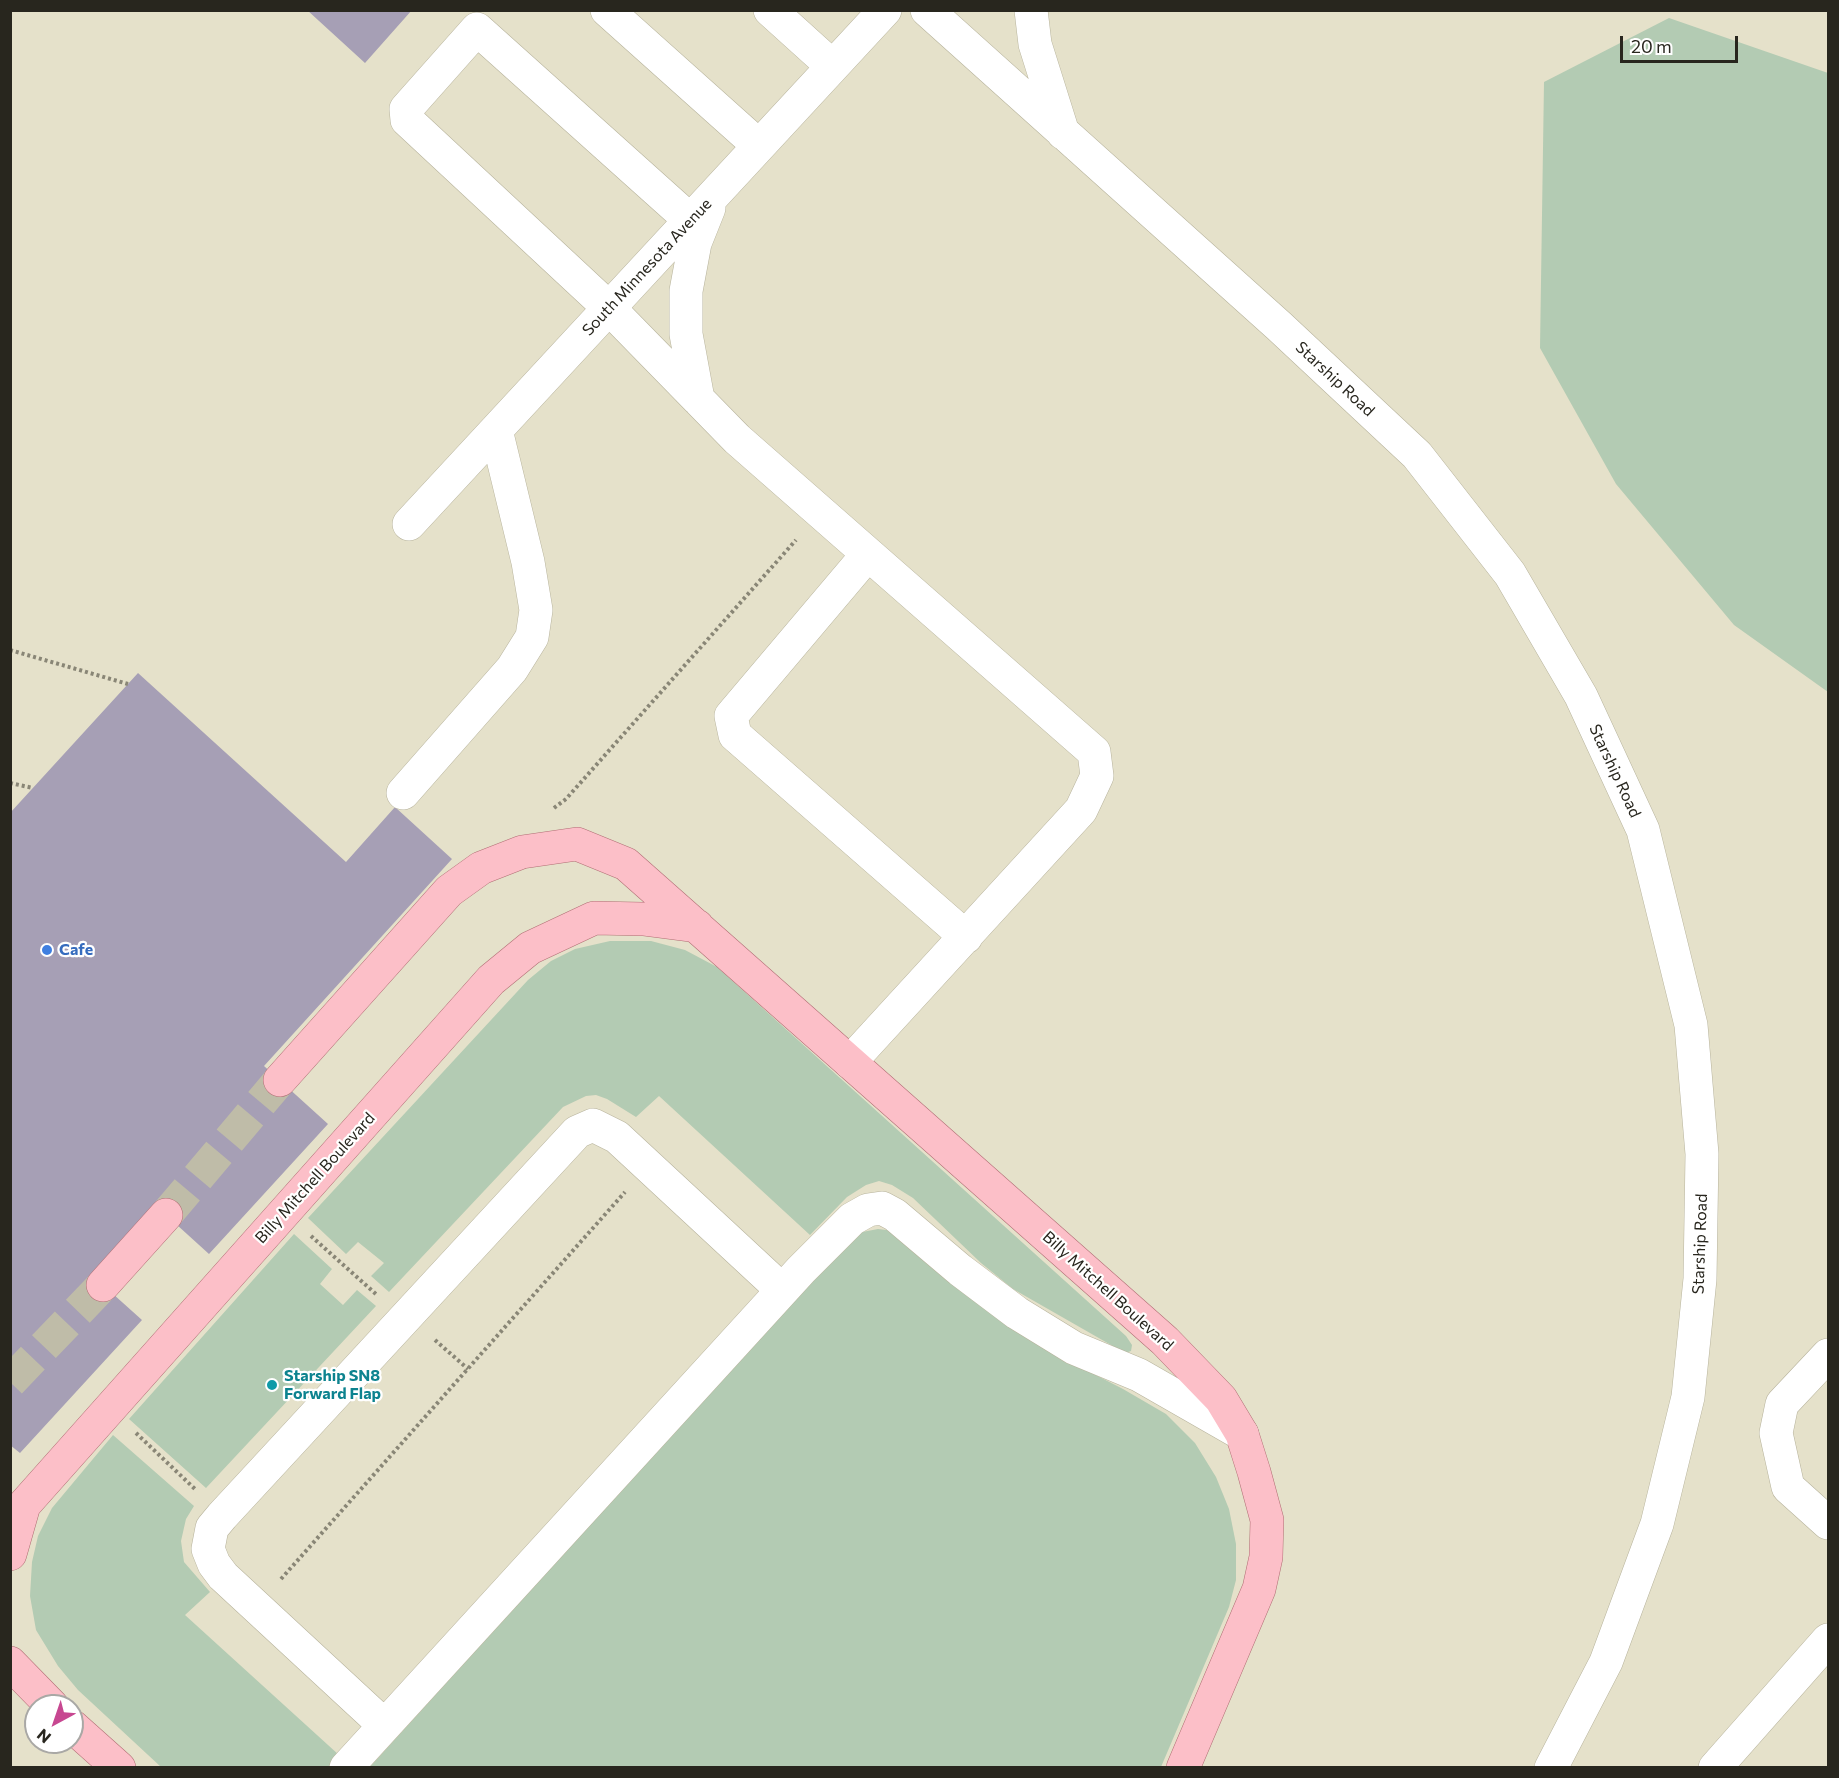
<!DOCTYPE html>
<style>
body{margin:0}
#map{position:relative;width:1839px;height:1778px;overflow:hidden;background:#e5e1ca;font-family:Commissioner,sans-serif}
canvas{display:block}
.frame{position:absolute;inset:0;border:12px solid #28261e;pointer-events:none}
.north{position:absolute;left:24px;top:1694px;width:60px;height:60px;box-sizing:border-box;background:#fff;border:2px solid #a9a8a5;border-radius:50%;rotate:220deg;font-size:16px;font-weight:700;line-height:24px;text-align:center;color:#28261e}
.north::after{content:'';display:block;margin:auto;width:21px;height:27px;background:#c74791;clip-path:polygon(50% 0,100% 100%,50% 72%,0 100%)}
.scale{position:absolute;left:1620px;top:36px;width:118px;height:27px;box-sizing:border-box;border:3px solid #28261e;border-top:0;padding-left:8px;font-size:18px;line-height:21px;white-space:nowrap;color:#28261e;-webkit-text-stroke:4px #fff;paint-order:stroke}
</style>
<div id="map">
<canvas width="1839" height="1778"></canvas>
<div class="frame"></div>
<div class="north">N</div>
<div class="scale">20 m</div>
</div>
<script>
const context = document.querySelector('canvas').getContext('2d');
context.lineJoin = 'round';
function fill(path, color) { context.fillStyle = color; context.fill(path, 'evenodd'); }
const poly = rows => new Path2D(rows.map(r => 'M' + r).join(''));
function trace(path, color, width, dash) { context.strokeStyle = color; context.lineWidth = width; context.lineCap = dash ? 'butt' : 'round'; context.setLineDash(dash || []); context.stroke(path); }
function write(font, color, halo, rows, align = 'center') {
  context.font = font + ' Commissioner,sans-serif'; context.lineWidth = 4.5; context.setLineDash([]); context.textBaseline = 'middle'; context.strokeStyle = halo; context.fillStyle = color; for (const [text, x, y, turn = 0] of rows) {
    context.save(); context.translate(x, y); context.rotate((+turn || 0) * Math.PI / 180); context.textAlign = isNaN(turn) ? turn : align; if (halo) context.strokeText(text, 0, 0); context.fillText(text, 0, 0); context.restore();
  }
}
const green = poly([
 [1669,18,1828,73,1828,692,1734,625,1616,484,1540,348,1544,82],
 [610,941,651,941,685,950,717,967,1126,1336,1132,1345,1131,1351,1125,1353,1013,1289,981,1263,913,1198,892,1185,879,1181,866,1185,847,1197,810,1235,659,1096,636,1117,607,1099,596,1095,586,1096,563,1107,389,1292,371,1276,384,1263,358,1242,346,1254,308,1218,528,980,551,961,575,949],
 [878,1229,895,1231,1049,1351,1123,1389,1166,1414,1195,1443,1216,1477,1229,1509,1236,1544,1236,1580,1229,1607,1161,1767,369,1768,833,1257,857,1233],
 [294,1234,332,1269,320,1284,343,1305,357,1290,376,1306,206,1488,129,1419],
 [113,1435,194,1506,186,1519,181,1541,184,1562,210,1592,185,1615,339,1755,328,1767,161,1767,78,1690,58,1666,36,1630,30,1596,32,1562,38,1536,52,1508]
]);
const building = poly([
 [307,10,412,10,365,63],
 [138,673,346,862,395,807,452,859,264,1066,328,1124,209,1254,166,1215,103,1285,142,1320,20,1453,10,1445,10,813]
]);
const majorTunnel = poly([
 [166,1215,280,1080],
 [10,1382,103,1285]
]);
const path = poly([
 [10,650,128,684],
 [10,783,33,788],
 [554,808,566,799,796,540],
 [311,1236,377,1295],
 [435,1340,468,1369],
 [136,1433,196,1490],
 [281,1579,625,1192]
]);
const minor = poly([
 [607,10,759,146],
 [770,10,832,66],
 [927,10,1279,326,1417,455,1510,574,1581,696,1643,830,1691,1025,1702,1154,1700,1279,1688,1397,1657,1524,1606,1662,1551,1768],
 [1031,10,1035,44,1063,133],
 [690,220,477,29,406,109,407,120,609,308,737,439,1094,752,1097,776,1081,810,850,1062],
 [698,399,686,334,686,291,695,243,709,208],
 [409,524,885,10],
 [868,554,731,716,735,735,966,937],
 [403,793,512,669,532,637,536,610,528,562,496,430],
 [1828,1355,1782,1404,1776,1433,1788,1487,1828,1523],
 [384,1725,223,1576,214,1564,208,1549,212,1528,222,1516,577,1132,593,1125,617,1137,782,1290],
 [346,1768,801,1270,852,1219,868,1210,882,1208,895,1215,960,1270,1017,1313,1074,1348,1139,1375,1242,1434],
 [1715,1768,1828,1640]
]);
const major = poly([
 [280,1080,449,891,481,868,522,852,577,844,626,864,1165,1341,1221,1399,1242,1434,1254,1472,1267,1520,1266,1557,1259,1589,1183,1768],
 [103,1285,166,1215],
 [10,1554,24,1505,491,980,530,948,594,918,643,919,697,926],
 [10,1663,52,1706],
 [72,1726,119,1768]
]);
const markers = [
 [47,950,6,"#3f7fe0"],
 [272,1385,6,"#0f9aa8"]
];
const streetNames = [
 ["South Minnesota Avenue",647,267,-47],
 ["Starship Road",1335,379,43],
 ["Starship Road",1615,771,65],
 ["Billy Mitchell Boulevard",315,1178,-48],
 ["Starship Road",1700,1244,-88],
 ["Billy Mitchell Boulevard",1108,1291,42]
];
const shopNames = [
 ["Cafe",59,950]
];
const cultureNames = [
 ["Starship SN8",284,1376],
 ["Forward Flap",284,1394]
];
fill(green, '#b3cbb3');
fill(building, '#a69fb5');
trace(majorTunnel, '#bfbca8', 33, [33, 16]);
trace(minor, '#b7b39c', 34);
trace(major, '#b06e74', 34);
trace(path, '#898676', 4, [3, 3]);
trace(minor, '#fff', 33);
trace(major, '#fcbfc8', 33);
for (const [x, y, r, color] of markers) { const dot = new Path2D(); dot.arc(x, y, r, 0, 2 * Math.PI); context.fillStyle = color; context.fill(dot); trace(dot, '#fff', 2); }
write('16px', '#28261e', '#fff', streetNames);
write('bold 16px', '#366cbe', '#fff', shopNames, 'left');
write('bold 16px', '#0d838f', '#fff', cultureNames, 'left');
</script>
